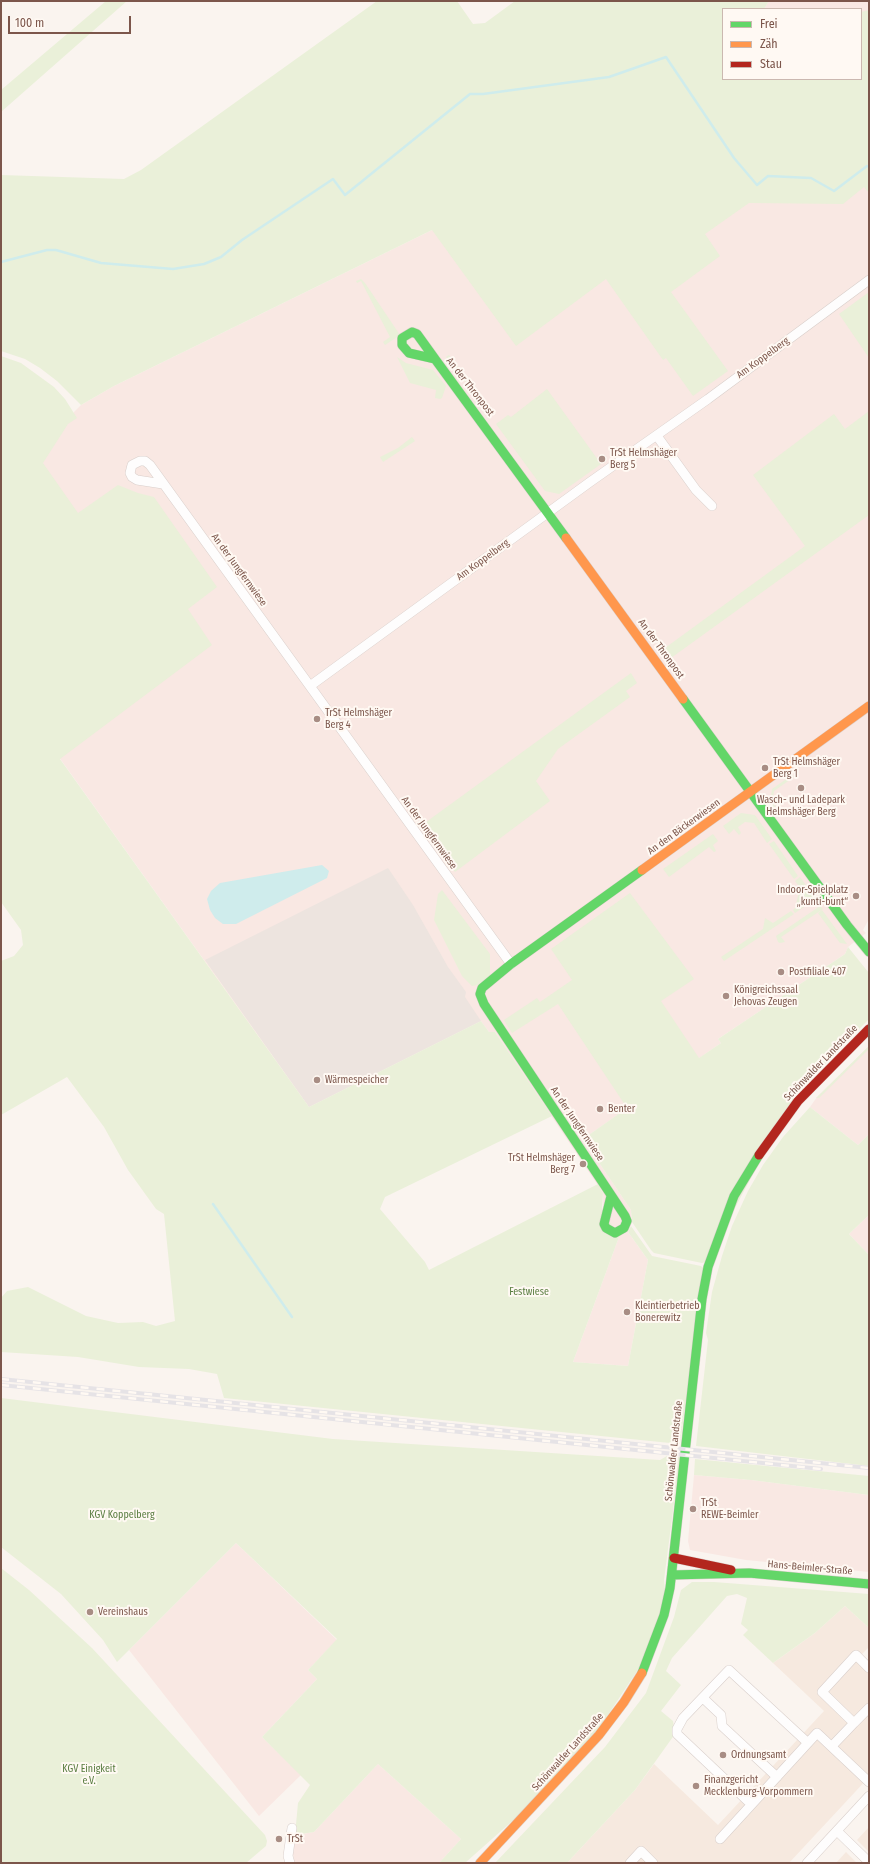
<!DOCTYPE html>
<meta charset="utf-8">
<style>
body{margin:0}
#map{position:relative;width:870px;height:1864px;overflow:hidden;background:#faf4ef;font-family:"Fira Sans Condensed",sans-serif}
canvas{display:block}
.frame{position:absolute;inset:0;border:2px solid #7c564b;pointer-events:none}
.legend{position:absolute;left:722px;top:8px;width:140px;height:72px;box-sizing:border-box;background:#fff9f3;border:1px solid #cbb8b0;margin:0;padding:5px 7px;list-style:none;font-size:12px;color:#7c564b}
.legend li{display:flex;align-items:center;gap:8px;height:20px}
.legend b{width:20px;border:1px solid #cbb8b0}
.scale{position:absolute;left:8px;top:16px;width:123px;height:18px;box-sizing:border-box;border:2px solid #7c564b;border-top:0;padding-left:5px;font-size:12px;line-height:14px;white-space:nowrap;color:#7c564b;-webkit-text-stroke:3px #fff9f3;paint-order:stroke}
</style>
<div id="map">
<canvas width="870" height="1864"></canvas>
<div class="frame"></div>
<ul class="legend">
<li><b style="height:5px;background:#63d668"></b>Frei</li>
<li><b style="height:5px;background:#ff974d"></b>Zäh</li>
<li><b style="height:5px;background:#b3261e"></b>Stau</li>
</ul>
<div class="scale">100 m</div>
</div>
<script>
const context = document.querySelector('canvas').getContext('2d');
context.lineJoin = 'round';
function fill(path, color) { context.fillStyle = color; context.fill(path, 'evenodd'); }
const poly = rows => new Path2D(rows.map(r => 'M' + r).join(''));
function trace(path, color, width, dash) { context.strokeStyle = color; context.lineWidth = width; context.lineCap = dash ? 'butt' : 'round'; context.setLineDash(dash || []); context.stroke(path); }
function write(font, color, halo, rows, align = 'center') {
  context.font = font + ' "Fira Sans Condensed",sans-serif'; context.lineWidth = 4; context.setLineDash([]); context.textBaseline = 'middle'; context.strokeStyle = halo; context.fillStyle = color; for (const [text, x, y, turn = 0] of rows) {
    context.save(); context.translate(x, y); context.rotate((+turn || 0) * Math.PI / 180); context.textAlign = isNaN(turn) ? turn : align; if (halo) context.strokeText(text, 0, 0); context.fillText(text, 0, 0); context.restore();
  }
}
const residential = poly([
 [845,1606,869,1628,869,1647,860,1656,869,1665,869,1777,789,1863,567,1863,635,1790,654,1764,718,1825,824,1711,773,1663,815,1633],
 [869,1827,869,1852,857,1840],
 [846,1852,857,1863,836,1863]
]);
const commercial = poly([
 [769,1,869,1,869,919,863,930,866,933,848,947,845,954,718,1039,721,1043,583,1139,631,1210,632,1222,628,1232,648,1260,628,1366,573,1362,619,1237,604,1232,603,1193,495,1032,489,1032,481,1021,309,1107,1,676,1,519,74,412,81,405,114,386,432,230,723,79,861,79,861,9,764,9],
 [869,1046,869,1134,858,1145,810,1107,817,1097],
 [869,1215,869,1255,849,1234],
 [694,1475,751,1480,869,1495,869,1572,746,1560,690,1550,688,1541],
 [236,1543,337,1640,308,1670,317,1679,262,1737,301,1775,259,1816,129,1650],
 [378,1764,461,1839,439,1863,294,1863,293,1853,295,1835,314,1832]
]);
const industrial = poly([
 [388,868,413,905,448,967,466,992,465,997,481,1021,309,1107,205,960]
]);
const green = poly([
 [106,1,127,1,1,112,1,90],
 [377,1,457,1,473,24,485,23,515,1,769,1,764,9,723,9,723,79,861,79,861,12,869,10,869,193,864,187,843,204,749,203,705,234,720,256,671,292,728,371,693,396,666,358,663,360,606,279,516,346,432,230,114,386,81,405,57,381,40,368,25,359,1,351,1,175,124,179,141,170],
 [361,279,365,283,400,335,385,345,383,342,390,337,361,281,357,283,356,281],
 [869,292,869,358,839,314],
 [449,355,468,380,465,382,446,357],
 [1,356,21,363,54,387,65,399,77,418,68,424,43,463,78,513,118,485,138,493,154,497,217,587,188,609,212,645,60,759,309,1107,481,1021,489,1032,495,1032,552,1116,385,1197,380,1209,425,1262,429,1270,598,1184,603,1193,602,1209,619,1237,573,1362,628,1366,648,1260,628,1232,631,1226,652,1256,701,1266,704,1269,680,1444,224,1398,217,1374,189,1369,139,1367,78,1357,1,1352,1,1298,7,1291,28,1287,86,1316,118,1323,143,1322,156,1326,175,1321,164,1214,156,1209,128,1170,104,1127,67,1077,1,1115,1,961,14,956,23,945,21,930,1,902],
 [397,357,406,363,433,370,446,386,442,398,440,399,435,398,436,390,410,383],
 [470,383,491,413,489,415,467,385],
 [547,389,601,464,559,494,545,491,496,424,508,415,511,417],
 [869,411,869,515,671,658,665,648,805,546,753,475,834,414,845,429],
 [412,437,415,441,383,462,380,457,398,448],
 [631,673,637,683,626,691,630,697,558,749,536,781,550,801,455,872,422,825],
 [792,775,794,777,774,791,772,802,780,813,778,814,770,803,772,789],
 [741,813,755,815,772,839,767,843,754,823,745,822,738,827,741,833,739,835,734,829,729,834,723,826],
 [713,834,718,841,713,845,716,851,714,852,709,847,669,877,663,869],
 [774,841,798,876,794,879,769,844],
 [800,877,816,899,795,913,793,910,795,908,800,888,795,881],
 [442,890,490,954,490,975,478,985,472,986,462,976,434,920,438,894],
 [630,893,694,979,661,1001,699,1058,721,1043,718,1039,845,954,848,947,869,973,869,1019,796,1094,706,1262,702,1263,654,1253,651,1250,632,1222,631,1210,583,1139,627,1108,558,1004,512,1033,504,1020,537,998,540,1002,572,980,551,949],
 [820,906,823,909,781,937,785,942,780,943,778,942,776,936],
 [822,910,847,944,840,943,818,913],
 [791,911,794,914,724,961,721,957,763,929,765,918,773,923],
 [869,1046,869,1049,819,1098,816,1098],
 [810,1107,858,1145,869,1134,869,1215,849,1234,869,1255,869,1466,696,1446,708,1340,706,1333,712,1292,722,1256,732,1226,748,1191,763,1165,783,1137],
 [1,1398,333,1439,660,1460,667,1456,680,1457,664,1580,665,1590,661,1610,639,1668,598,1730,519,1815,465,1863,439,1863,461,1839,378,1764,314,1832,295,1835,298,1803,310,1785,262,1737,317,1679,308,1670,337,1639,236,1543,117,1662,103,1640,61,1594,1,1547],
 [695,1459,869,1476,869,1495,751,1480,694,1475],
 [1,1568,29,1590,92,1648,265,1835,267,1841,266,1846,246,1863,1,1863],
 [692,1582,714,1582,869,1594,869,1628,845,1606,815,1633,773,1663,743,1635,748,1630,741,1624,747,1598,737,1594,727,1596,672,1658,666,1671,681,1685,661,1711,673,1721,675,1734,635,1790,567,1863,495,1863,605,1747,646,1693,674,1617,681,1590]
]);
const water = poly([
 [322,865,329,871,327,878,236,924,223,924,215,918,210,910,207,899,211,891,220,883]
]);
const stream = poly([
 [1,262,47,250,56,250,101,263,173,269,204,264,221,257,242,240,333,179,345,195,470,94,483,94,609,77,666,57,734,158,757,185,768,176,811,178,834,191,867,166,869,167],
 [213,1204,292,1317]
]);
const street = poly([
 [657,436,696,490,712,506],
 [163,484,137,480,132,477,130,473,132,465,140,461,145,461,150,465,511,964],
 [310,686,590,482,708,399,869,280],
 [703,1698,721,1715,722,1726,777,1777],
 [854,1723,869,1708],
 [832,1746,854,1723,822,1692,856,1655,869,1668],
 [751,1804,677,1734,677,1729,683,1718,729,1670,808,1743],
 [837,1831,869,1862],
 [720,1839,817,1733,869,1782],
 [290,1863,288,1856,292,1828],
 [630,1863,641,1851,653,1863],
 [807,1863,869,1796]
]);
const fast = poly([
 [435,359,417,334,412,332,402,338,402,345,409,353,435,359,566,538],
 [683,699,847,925,869,952],
 [611,1196,604,1224,606,1228,615,1233,624,1228,627,1221,625,1216,484,1004,480,994,482,988,511,964,642,870],
 [672,1575,749,1573,869,1584],
 [642,1673,664,1615,670,1588,702,1299,708,1267,734,1196,759,1155]
]);
const slow = poly([
 [566,538,683,699],
 [642,870,869,706],
 [480,1863,599,1735,624,1702,642,1673]
]);
const jam = poly([
 [759,1155,798,1101,869,1029],
 [674,1558,731,1570]
]);
const rail = poly([
 [1,1379,869,1468],
 [1,1385,821,1469]
]);
const markers = [
 [602,459,4,"#a88d84"],
 [317,719,4,"#a88d84"],
 [765,768,4,"#a88d84"],
 [801,788,4,"#a88d84"],
 [856,896,4,"#a88d84"],
 [781,972,4,"#a88d84"],
 [726,996,4,"#a88d84"],
 [317,1080,4,"#a88d84"],
 [600,1109,4,"#a88d84"],
 [583,1164,4,"#a88d84"],
 [627,1312,4,"#a88d84"],
 [693,1509,4,"#a88d84"],
 [90,1612,4,"#a88d84"],
 [723,1755,4,"#a88d84"],
 [696,1786,4,"#a88d84"],
 [279,1839,4,"#a88d84"]
];
const streetNames = [
 ["Am Koppelberg",763,358,-36],
 ["An der Thronpost",470,387,52],
 ["Am Koppelberg",483,560,-36],
 ["An der Jungfernwiese",239,570,54],
 ["An der Thronpost",661,649,54],
 ["An den Bäckerwiesen",684,827,-36],
 ["An der Jungfernwiese",429,833,54],
 ["Schönwalder Landstraße",821,1063,-46],
 ["An der Jungfernwiese",577,1124,56],
 ["Schönwalder Landstraße",674,1451,-84],
 ["Hans-Beimler-Straße",810,1568,5],
 ["Schönwalder Landstraße",568,1752,-48]
];
const poiNames = [
 ["TrSt Helmshäger",610,453],
 ["Berg 5",610,465],
 ["TrSt Helmshäger",325,713],
 ["Berg 4",325,725],
 ["TrSt Helmshäger",773,762],
 ["Berg 1",773,774],
 ["Wasch- und Ladepark",801,800,"center"],
 ["Helmshäger Berg",801,812,"center"],
 ["Indoor-Spielplatz",848,890,"right"],
 ["„kunti-bunt“",848,902,"right"],
 ["Postfiliale 407",789,972],
 ["Königreichssaal",734,990],
 ["Jehovas Zeugen",734,1002],
 ["Wärmespeicher",325,1080],
 ["Benter",608,1109],
 ["TrSt Helmshäger",575,1158,"right"],
 ["Berg 7",575,1170,"right"],
 ["Kleintierbetrieb",635,1306],
 ["Bonerewitz",635,1318],
 ["TrSt",701,1503],
 ["REWE-Beimler",701,1515],
 ["Vereinshaus",98,1612],
 ["Ordnungsamt",731,1755],
 ["Finanzgericht",704,1780],
 ["Mecklenburg-Vorpommern",704,1792],
 ["TrSt",287,1839]
];
const parkNames = [
 ["Festwiese",529,1292],
 ["KGV Koppelberg",122,1515],
 ["KGV Einigkeit",89,1769],
 ["e.V.",89,1781]
];
fill(residential, '#f6e9df');
fill(commercial, '#f9e8e3');
fill(industrial, '#ede4df');
fill(green, '#eaf0d9');
fill(water, '#cfecec');
trace(stream, '#cfecec', 2.5);
trace(street, '#d9cfcb', 10);
trace(fast, '#dbd0cc', 10);
trace(slow, '#dbd0cc', 10);
trace(jam, '#dbd0cc', 10);
trace(street, '#fefdfd', 9);
trace(fast, '#63d668', 9);
trace(slow, '#ff974d', 9);
trace(jam, '#b3261e', 9);
trace(rail, '#e6e3e6', 4);
trace(rail, '#fff9f3', 2.5, [8]);
for (const [x, y, r, color] of markers) { const dot = new Path2D(); dot.arc(x, y, r, 0, 2 * Math.PI); context.fillStyle = color; context.fill(dot); trace(dot, '#fff9f3', 1.5); }
write('10px', '#7c564b', '#fff9f3', streetNames);
write('10px', '#7c564b', '#fff9f3', poiNames, 'left');
write('10px', '#587c3f', '#fff9f3', parkNames);
</script>
